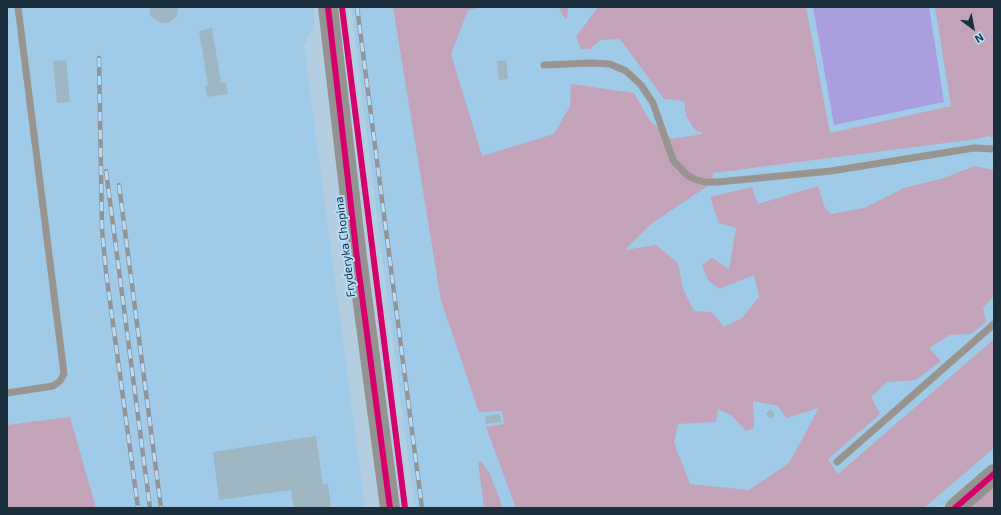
<!DOCTYPE html>
<style>
body{margin:0}
#map{position:relative;width:1001px;height:515px;overflow:hidden;background:#b3cee1;font-family:"Exo 2",sans-serif}
canvas{display:block}
.frame{position:absolute;inset:0;border:8px solid #1a2e3c;pointer-events:none}
.north{position:absolute;left:953px;top:8px;width:40px;height:40px;-webkit-text-stroke:3px #b5defa;paint-order:stroke;rotate:148deg;font-size:11px;font-weight:700;line-height:16px;text-align:center;color:#1a2e3c}
.north::after{content:'';display:block;margin:auto;width:14px;height:18px;background:#1a2e3c;clip-path:polygon(50% 0,100% 100%,50% 72%,0 100%)}
</style>
<div id="map">
<canvas width="1001" height="515"></canvas>
<div class="frame"></div>
<div class="north">N</div>
</div>
<script>
const context = document.querySelector('canvas').getContext('2d');
context.lineJoin = 'round';
function fill(path, color) { context.fillStyle = color; context.fill(path, 'evenodd'); }
const poly = rows => new Path2D(rows.map(r => 'M' + r).join(''));
function trace(path, color, width, dash) { context.strokeStyle = color; context.lineWidth = width; context.lineCap = dash ? 'butt' : 'round'; context.setLineDash(dash || []); context.stroke(path); }
function write(font, color, halo, rows, align = 'center') {
  context.font = font + ' "Exo 2",sans-serif'; context.lineWidth = 4; context.setLineDash([]); context.textBaseline = 'middle'; context.strokeStyle = halo; context.fillStyle = color; for (const [text, x, y, turn = 0] of rows) {
    context.save(); context.translate(x, y); context.rotate((+turn || 0) * Math.PI / 180); context.textAlign = isNaN(turn) ? turn : align; if (halo) context.strokeText(text, 0, 0); context.fillText(text, 0, 0); context.restore();
  }
}
const built = poly([
 [7,7,314,7,315,22,304,46,365,508,7,508],
 [351,7,994,7,994,460,940,508,415,508,388,304]
]);
const green = poly([
 [393,7,482,7,468,10,451,54,482,156,554,134,570,106,571,84,634,93,650,121,671,139,702,134,702,132,695,130,686,116,684,101,664,99,620,39,600,40,590,49,581,49,576,37,598,7,806,7,830,133,951,106,935,7,994,7,994,138,988,136,977,139,713,173,712,183,651,224,625,250,656,245,678,263,683,289,694,311,712,312,724,327,742,318,759,297,754,275,719,289,708,280,702,265,712,258,729,269,736,228,719,223,710,197,752,187,758,204,818,186,825,208,831,214,864,208,904,188,944,178,974,166,994,170,994,296,983,307,986,322,971,334,950,335,929,348,941,361,916,380,887,382,871,397,880,414,828,459,838,474,994,339,994,448,924,508,516,508,486,427,504,424,502,411,479,412,441,301],
 [753,401,778,406,786,418,819,408,789,463,749,490,690,484,674,443,678,424,716,422,718,409,731,415,746,431,754,428],
 [559,7,568,7,567,19,563,16],
 [70,417,96,508,7,508,7,425],
 [481,461,490,474,503,508,484,508,478,462],
 [994,483,994,507,993,508,965,508]
]);
const water = poly([
 [813,7,929,7,944,102,834,125]
]);
const building = poly([
 [150,7,178,7,178,10,177,16,173,20,168,23,162,23,153,18,150,14],
 [212,28,221,83,226,82,228,94,207,97,205,85,208,85,199,31],
 [66,60,70,102,57,103,53,61],
 [506,60,508,79,499,80,497,61],
 [771,409,775,415,770,419,766,413],
 [500,414,501,422,486,424,485,416],
 [316,436,323,485,328,484,331,508,294,508,291,490,219,500,213,452]
]);
const lane = poly([
 [544,65,591,63,610,64,626,71,641,85,653,103,673,160,687,175,694,179,704,182,718,182,831,171,974,148,994,149],
 [7,393,53,386,60,381,64,374,18,7],
 [837,462,994,324]
]);
const secondary = poly([
 [328,7,357,258,390,508],
 [955,508,994,474]
]);
const rail = poly([
 [357,7,422,508],
 [99,58,102,229,106,272,138,508],
 [106,171,150,508],
 [119,185,161,508]
]);
const cycleway = poly([
 [328,7,357,258,390,508],
 [342,7,405,508],
 [955,508,994,474]
]);
const streetNames = [
 ["Fryderyka Chopina",345,247,-97]
];
fill(built, '#9fcbe9');
fill(green, '#c2a3ba');
fill(water, '#a99ede');
fill(building, '#9db6c2');
trace(lane, '#999490', 7);
trace(secondary, '#949392', 20);
trace(rail, '#929597', 4.5);
trace(rail, '#b5defa', 3, [9]);
trace(cycleway, '#d6006c', 6);
write('12px', '#1a2e3c', '#b5defa', streetNames);
</script>
